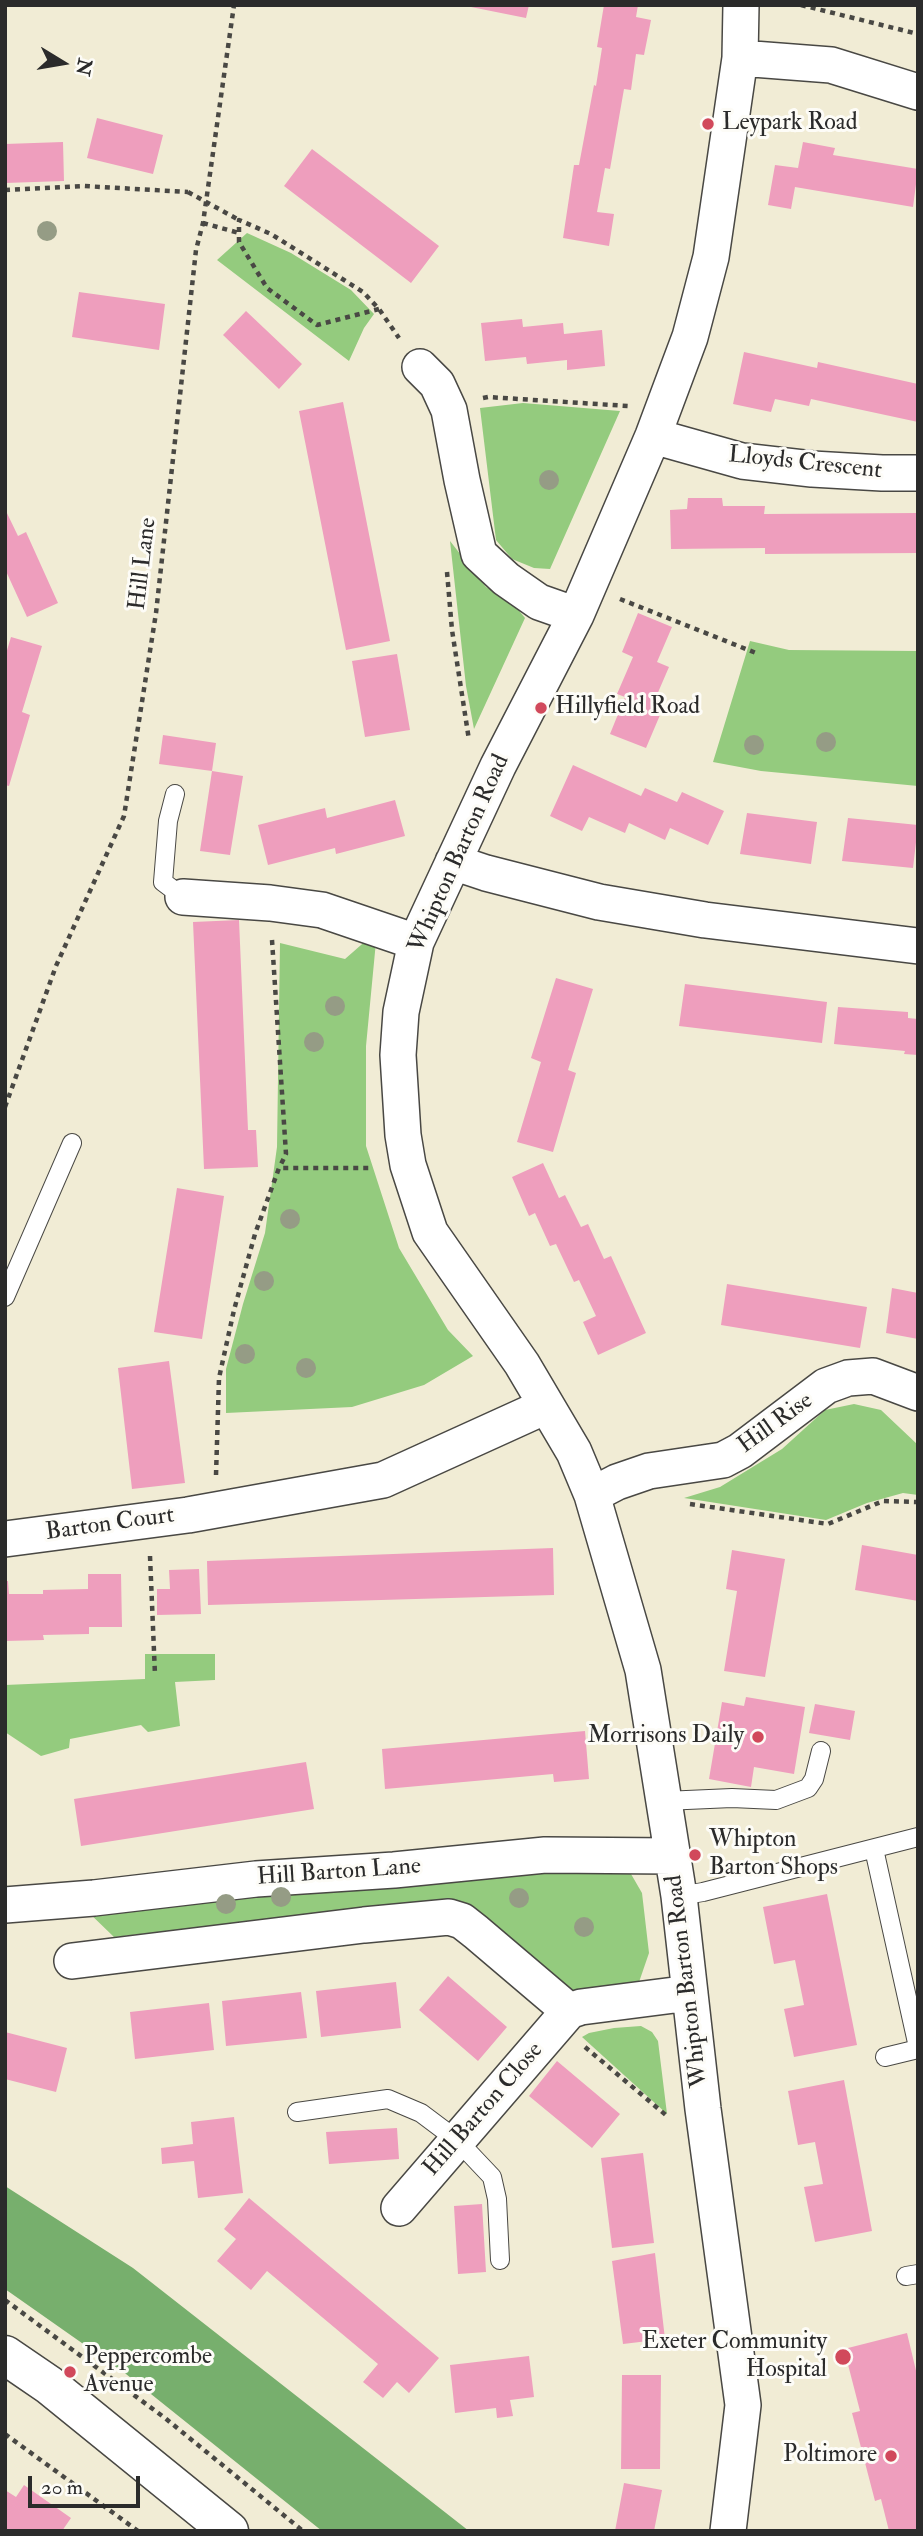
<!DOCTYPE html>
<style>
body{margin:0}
#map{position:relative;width:923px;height:2536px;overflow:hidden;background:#f1ecd5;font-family:"IM FELL Double Pica",serif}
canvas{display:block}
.frame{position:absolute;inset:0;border:7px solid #2b2b2b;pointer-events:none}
.north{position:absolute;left:28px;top:28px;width:70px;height:70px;-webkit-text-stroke:5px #fdfcf7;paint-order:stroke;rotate:101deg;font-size:19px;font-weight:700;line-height:28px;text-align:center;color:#2b2b2b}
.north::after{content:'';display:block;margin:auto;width:24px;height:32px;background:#2b2b2b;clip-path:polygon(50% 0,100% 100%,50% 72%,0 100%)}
.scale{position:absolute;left:28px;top:2476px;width:112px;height:32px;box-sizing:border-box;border:4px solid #2b2b2b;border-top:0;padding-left:9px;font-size:21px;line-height:24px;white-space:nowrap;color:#2b2b2b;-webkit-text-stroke:5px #fdfcf7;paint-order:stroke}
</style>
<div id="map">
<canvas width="923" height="2536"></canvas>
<div class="frame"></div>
<div class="north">N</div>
<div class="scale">20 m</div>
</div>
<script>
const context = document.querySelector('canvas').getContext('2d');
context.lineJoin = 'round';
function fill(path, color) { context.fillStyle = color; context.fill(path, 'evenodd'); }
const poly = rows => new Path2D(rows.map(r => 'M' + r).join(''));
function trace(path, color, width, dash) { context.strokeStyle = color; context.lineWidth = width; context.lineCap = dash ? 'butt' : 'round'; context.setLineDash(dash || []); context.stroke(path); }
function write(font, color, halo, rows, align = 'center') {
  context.font = font + ' "IM FELL Double Pica",serif'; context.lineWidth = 6; context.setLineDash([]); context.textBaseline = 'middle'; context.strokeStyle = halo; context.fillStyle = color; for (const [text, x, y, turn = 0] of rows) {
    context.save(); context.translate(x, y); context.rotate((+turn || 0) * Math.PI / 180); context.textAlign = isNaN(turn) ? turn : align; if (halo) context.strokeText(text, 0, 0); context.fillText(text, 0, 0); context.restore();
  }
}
const green = poly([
 [247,233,291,253,351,290,374,314,364,328,349,361,217,260],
 [523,403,620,411,550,569,534,568,512,559,496,540,480,408],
 [450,541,486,587,512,602,525,618,474,729,466,686],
 [750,641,789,650,918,651,918,786,761,771,713,762],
 [377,931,366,1046,366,1146,399,1248,448,1330,473,1356,424,1385,352,1407,226,1413,226,1369,243,1304,265,1233,277,1147,280,943,345,959],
 [854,1404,881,1410,918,1445,918,1495,903,1493,867,1503,826,1520,684,1498,720,1487,782,1449,825,1410],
 [145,1654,215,1654,215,1680,175,1682,180,1726,148,1732,141,1725,70,1739,69,1748,41,1756,5,1732,5,1685,145,1679],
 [593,1867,631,1874,642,1893,649,1953,638,1985,593,1995,565,1988,430,1902,114,1937,85,1909],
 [641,2026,652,2032,658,2041,667,2114,582,2037,589,2033,614,2028]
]);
const forest = poly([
 [5,2186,133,2268,469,2531,322,2531,126,2374,5,2289]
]);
const building = poly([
 [461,5,529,5,526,18],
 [604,5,638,5,636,17,651,20,644,55,636,54,631,90,624,89,610,169,605,168,597,212,614,214,609,246,563,238,574,165,579,165,594,85,596,86,602,48,597,47],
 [97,118,163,135,153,174,87,158],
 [63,142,64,181,5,183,5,144],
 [803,142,835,148,833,155,918,169,913,207,795,187,791,209,768,205,775,165,798,168],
 [312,149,439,246,411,283,284,186],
 [79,292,165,304,159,350,72,337],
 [246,311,302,364,279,389,223,335],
 [522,319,523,327,563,323,564,334,602,330,605,366,567,370,567,360,527,364,526,357,485,361,481,323],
 [744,352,817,368,818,362,918,384,918,422,811,399,809,406,775,399,771,412,733,404],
 [343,402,390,641,346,650,299,411],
 [688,498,722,498,723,506,765,506,764,514,918,513,918,553,765,554,765,548,671,549,670,510,687,509],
 [5,509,18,536,26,532,58,603,27,617,5,569],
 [638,613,672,627,657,662,669,667,653,704,663,708,646,748,610,734,625,697,617,694,633,657,622,652],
 [11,637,42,646,22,712,30,715,9,786,5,785,5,657],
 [397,654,410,730,365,737,352,661],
 [163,735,216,743,212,771,159,764],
 [573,765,641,796,645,788,677,802,682,792,724,811,708,845,670,828,665,840,629,823,625,833,589,817,582,831,550,816],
 [212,771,243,776,230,855,200,851],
 [395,800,405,836,336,854,335,848,268,865,258,825,325,808,327,818],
 [747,813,817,822,811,864,740,854],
 [848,818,918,825,913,868,842,861],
 [239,920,248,1130,256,1130,258,1167,204,1169,193,922],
 [556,978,593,989,568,1070,576,1073,553,1152,517,1142,541,1062,531,1058],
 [685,984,827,1002,822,1043,679,1026],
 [838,1007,908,1012,908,1018,918,1019,918,1055,904,1054,905,1051,834,1044],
 [543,1163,559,1198,565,1195,581,1227,588,1224,604,1259,611,1256,646,1333,598,1355,583,1322,596,1316,579,1280,574,1282,556,1244,550,1246,535,1213,529,1216,512,1177],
 [177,1188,224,1196,202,1339,154,1332],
 [727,1284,867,1307,860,1348,721,1325],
 [892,1288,918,1293,918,1339,886,1333],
 [169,1361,185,1483,132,1489,118,1368],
 [862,1545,918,1555,918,1601,855,1590],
 [553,1548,554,1595,208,1605,207,1561],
 [732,1550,785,1559,765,1677,724,1671,737,1591,726,1589],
 [199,1569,201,1614,157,1615,157,1589,170,1589,169,1570],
 [88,1574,121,1574,122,1627,89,1627,89,1634,43,1635,44,1640,5,1641,5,1581,8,1581,9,1594,43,1594,43,1590,88,1589],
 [746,1697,805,1707,794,1774,754,1767,751,1787,709,1779,722,1702,744,1706],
 [815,1704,855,1711,850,1740,809,1733],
 [585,1731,589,1779,554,1782,553,1774,385,1789,382,1749],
 [306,1762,314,1809,81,1846,74,1799],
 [827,1894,857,2045,794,2057,784,2009,804,2005,795,1960,774,1964,763,1907],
 [448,1976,507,2027,478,2061,419,2010],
 [396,1982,401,2028,321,2037,316,1991],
 [301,1992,307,2038,226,2046,222,2001],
 [209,2003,214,2050,135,2059,130,2012],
 [5,2032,67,2048,56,2092,5,2079],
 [557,2061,620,2114,592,2148,529,2096],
 [844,2080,872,2231,815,2242,804,2187,823,2184,815,2142,798,2145,788,2091],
 [234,2117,243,2193,198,2198,194,2161,162,2164,161,2148,193,2144,191,2122],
 [397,2128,399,2159,329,2164,326,2132],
 [643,2153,654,2243,612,2248,601,2158],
 [249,2198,439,2358,409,2393,397,2382,383,2398,363,2382,378,2364,267,2271,251,2290,217,2261,236,2239,224,2229],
 [482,2204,486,2272,458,2274,454,2206],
 [655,2253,665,2339,623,2344,612,2261],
 [907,2333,918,2379,918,2531,889,2531,881,2499,875,2501,852,2413,860,2411,844,2349],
 [529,2356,534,2397,510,2400,513,2416,497,2418,496,2408,455,2413,450,2365],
 [622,2375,661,2375,660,2469,621,2469],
 [624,2483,662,2490,654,2531,615,2531],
 [24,2485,71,2518,62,2531,5,2531,5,2490,16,2497]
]);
const path = poly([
 [801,5,918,34],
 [5,190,84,186,188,192],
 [203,223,239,233],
 [379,309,317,325,267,288,239,242,239,220,271,234,363,292,379,309,399,338],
 [483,398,488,397,628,406],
 [447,572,452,630,469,740],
 [620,599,756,653],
 [272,940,286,1154,279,1168],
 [5,1107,56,966,124,816,156,613,196,250,203,223,234,5],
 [216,1475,219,1378,234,1310,255,1234,279,1168,372,1168],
 [690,1504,828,1524,883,1501,918,1502],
 [150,1556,155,1675],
 [585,2047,667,2116],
 [5,2300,165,2418,303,2531],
 [5,2434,138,2531]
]);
const lane = poly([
 [175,794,168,821,163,882,183,897],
 [5,1297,72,1143],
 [664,1801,732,1798,776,1800,808,1788,814,1779,821,1751],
 [874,1849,918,2047],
 [679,1896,703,1892,918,1837],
 [885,2057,918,2049],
 [297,2112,388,2099,421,2113,457,2140,492,2177,497,2199,500,2260],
 [906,2276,918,2274]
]);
const street = poly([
 [740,58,831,65,918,92],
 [420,367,437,384,449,410,462,480,479,554,506,579,539,602,576,615],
 [653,436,742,461,812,469,882,473,918,473],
 [453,862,486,873,599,902,705,920,918,946],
 [183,897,270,903,322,910,416,942],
 [592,1495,617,1482,649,1471,723,1460,740,1451,826,1386,848,1378,873,1376,918,1393],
 [5,1539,188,1515,383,1480,546,1406],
 [5,1905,94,1898,256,1879,394,1870,545,1855,673,1856],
 [72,1961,364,1925,449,1917,462,1921,476,1932,569,2011,581,2007,690,1993],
 [399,2208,569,2011],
 [728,2531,743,2405,703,2109,679,1896,643,1670,592,1495,574,1452,522,1364,430,1232,408,1165,403,1135,398,1055,401,1012,416,942,498,766,576,615,653,436,690,337,711,257,740,58,741,5]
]);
const secondary = poly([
 [5,2355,49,2385,229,2531]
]);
const pathBridge = poly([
 [188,192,239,220]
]);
const trees = [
 [47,231],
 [549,480],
 [826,742],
 [754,745],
 [335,1006],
 [314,1042],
 [290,1219],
 [264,1281],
 [245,1354],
 [306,1368],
 [281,1897],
 [519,1898],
 [226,1904],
 [584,1927]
];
const markers = [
 [708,124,7,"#d1495b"],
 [541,708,7,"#d1495b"],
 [758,1737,7,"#d1495b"],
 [695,1855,7,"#d1495b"],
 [843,2357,9,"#d1495b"],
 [70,2372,7,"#d1495b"],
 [891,2456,7,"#d1495b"]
];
const poiNames = [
 ["Leypark Road",722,124],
 ["Hillyfield Road",555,708],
 ["Morrisons Daily",744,1737,"right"],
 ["Whipton",709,1841],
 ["Barton Shops",709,1869],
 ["Exeter Community",827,2343,"right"],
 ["Hospital",827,2371,"right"],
 ["Peppercombe",84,2358],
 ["Avenue",84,2386],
 ["Poltimore",877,2456,"right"]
];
const streetNames = [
 ["Lloyds Crescent",805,464,6],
 ["Hill Lane",144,564,-83],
 ["Whipton Barton Road",460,854,-66],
 ["Hill Rise",776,1424,-36],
 ["Barton Court",110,1525,-8],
 ["Hill Barton Lane",339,1873,-4],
 ["Whipton Barton Road",688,1981,-97],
 ["Hill Barton Close",484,2110,-49]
];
fill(green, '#94cb7e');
fill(forest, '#77af6d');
fill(building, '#ee9ebd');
trace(lane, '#494844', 20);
trace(street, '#494844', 38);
trace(secondary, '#494844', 41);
trace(path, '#494844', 4.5, [5, 5]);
trace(lane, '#fff', 18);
trace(street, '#fff', 35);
trace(secondary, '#fff', 38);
trace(pathBridge, '#494844', 4.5, [5, 5]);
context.fillStyle = '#959c85';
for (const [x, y] of trees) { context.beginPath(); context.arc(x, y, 10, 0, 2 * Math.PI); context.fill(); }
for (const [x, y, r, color] of markers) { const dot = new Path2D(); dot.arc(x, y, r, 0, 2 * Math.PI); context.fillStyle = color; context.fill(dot); trace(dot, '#fdfcf7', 2.5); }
write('24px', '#2b2b2b', '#fdfcf7', poiNames, 'left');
write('24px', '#2b2b2b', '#fdfcf7', streetNames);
</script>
